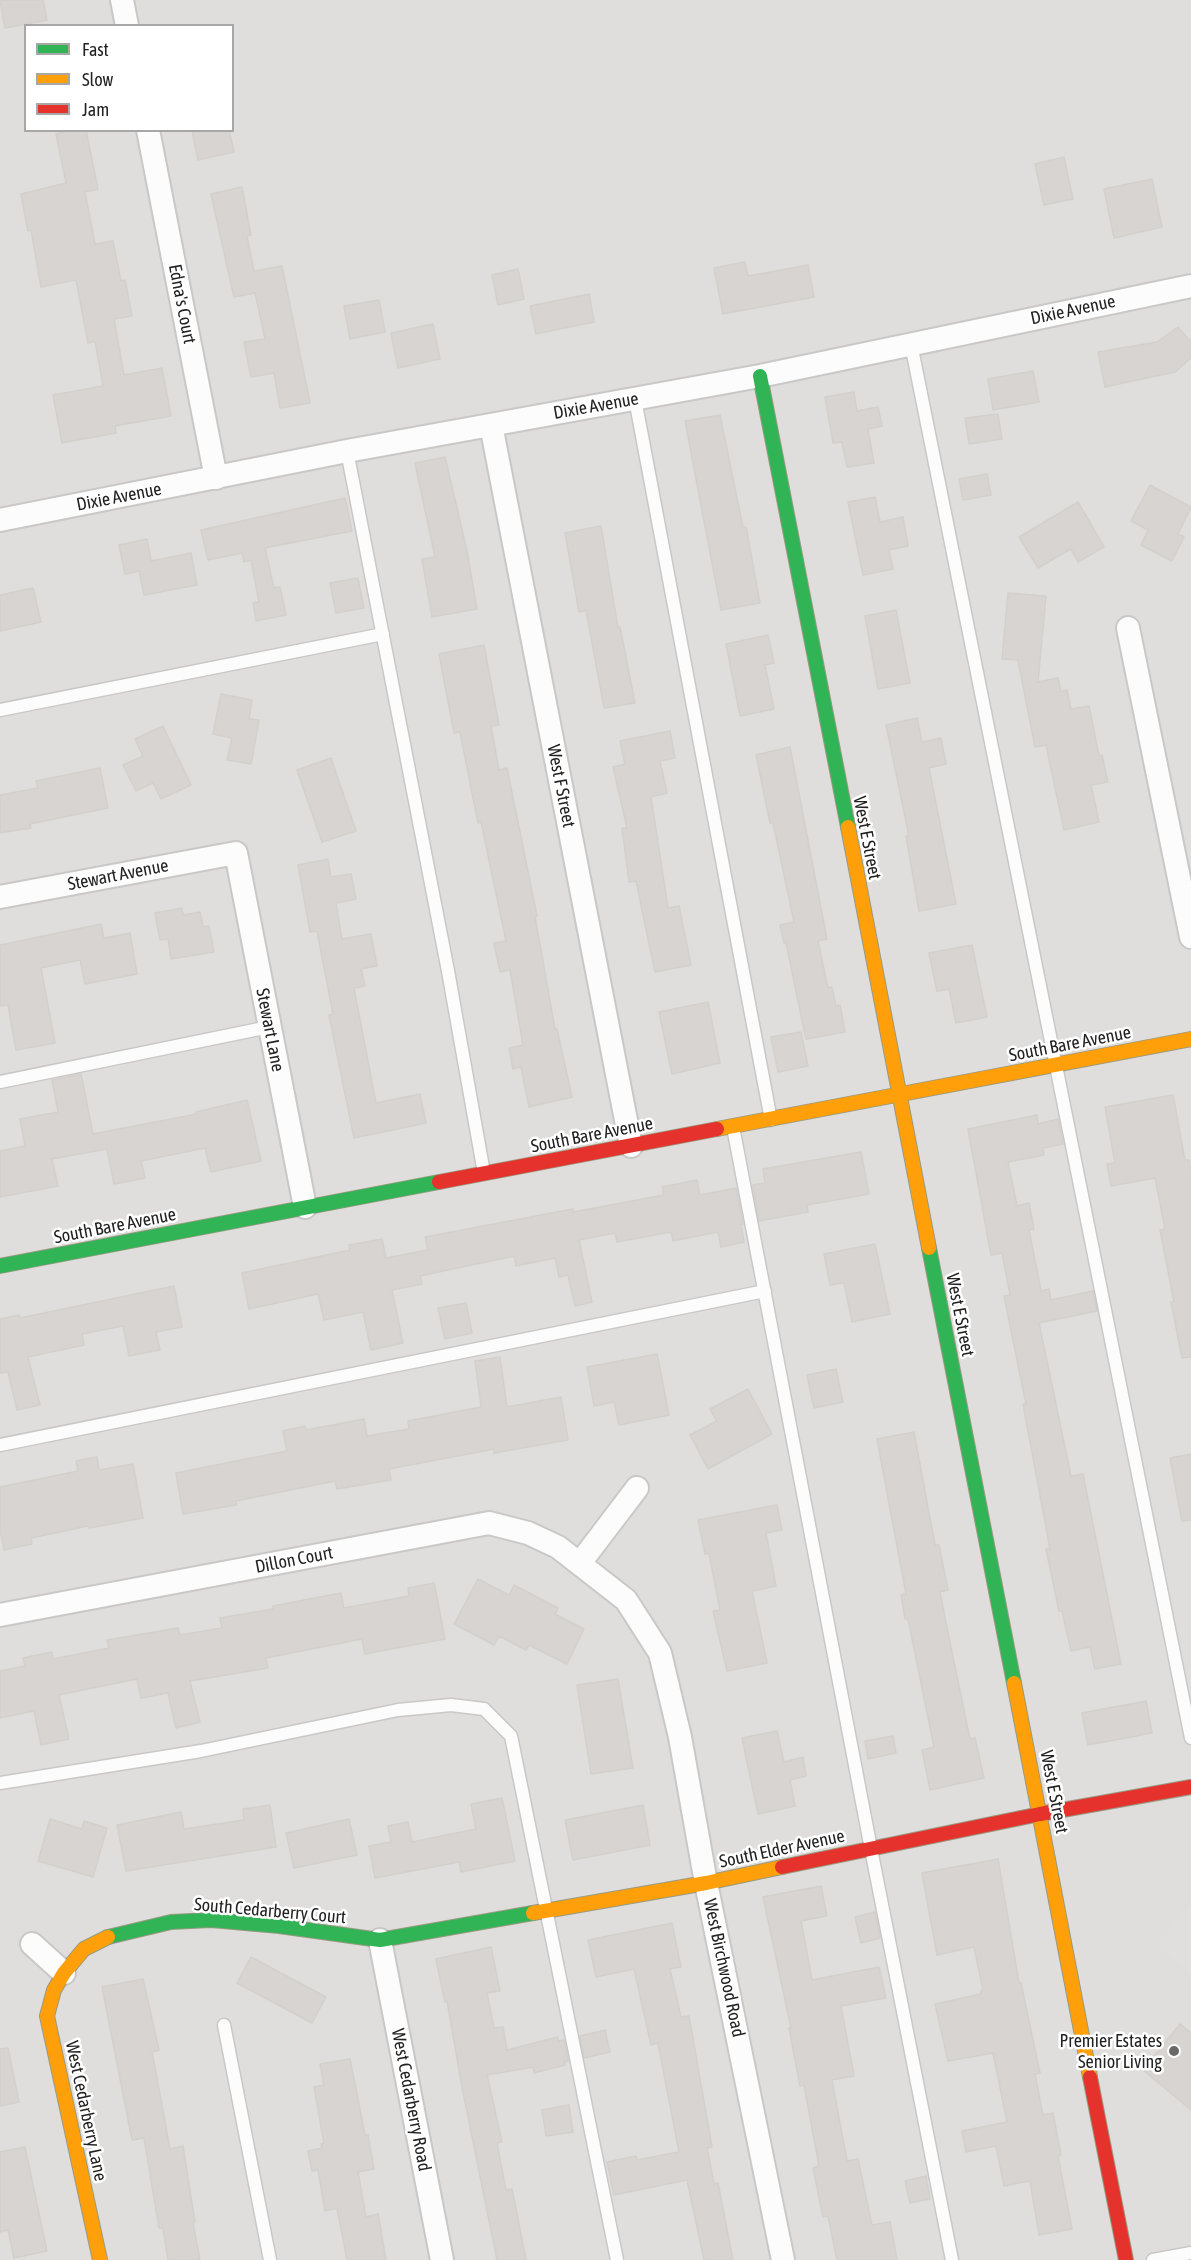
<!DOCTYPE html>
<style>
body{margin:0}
#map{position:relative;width:1191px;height:2260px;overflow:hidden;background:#f0eeeb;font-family:"Asap Condensed",sans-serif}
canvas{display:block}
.legend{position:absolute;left:24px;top:24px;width:210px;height:108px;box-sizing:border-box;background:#fff;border:2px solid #a7a7a7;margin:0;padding:8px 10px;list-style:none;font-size:18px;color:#222}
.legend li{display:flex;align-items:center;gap:12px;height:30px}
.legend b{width:30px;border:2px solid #a7a7a7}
</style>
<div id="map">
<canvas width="1191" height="2260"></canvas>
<ul class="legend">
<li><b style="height:8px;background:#30b455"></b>Fast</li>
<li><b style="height:8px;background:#ff9f0a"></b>Slow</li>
<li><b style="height:8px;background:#e5322d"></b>Jam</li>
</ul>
</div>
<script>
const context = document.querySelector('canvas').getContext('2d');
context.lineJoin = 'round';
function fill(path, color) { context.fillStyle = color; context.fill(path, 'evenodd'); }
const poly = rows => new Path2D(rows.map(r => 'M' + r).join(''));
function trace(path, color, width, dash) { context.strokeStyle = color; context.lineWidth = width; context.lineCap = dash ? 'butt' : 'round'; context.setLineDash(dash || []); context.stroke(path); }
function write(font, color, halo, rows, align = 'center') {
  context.font = font + ' "Asap Condensed",sans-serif'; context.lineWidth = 5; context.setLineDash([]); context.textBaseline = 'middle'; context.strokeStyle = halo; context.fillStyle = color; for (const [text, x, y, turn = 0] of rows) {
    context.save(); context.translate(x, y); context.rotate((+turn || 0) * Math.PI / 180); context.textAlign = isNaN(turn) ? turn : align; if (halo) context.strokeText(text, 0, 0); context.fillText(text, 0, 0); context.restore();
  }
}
const residential = poly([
 [0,0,1191,0,1191,2260,0,2260],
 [26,26,232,26,232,130,26,130]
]);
const parking = poly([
 [1191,1903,1191,1975,1156,1945]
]);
const building = poly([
 [0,0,43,0,47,20,5,28,0,0],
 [73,130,86,130,98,189,85,192,95,244,113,241,121,281,125,280,132,316,114,319,124,375,162,368,171,416,115,426,116,433,62,443,53,395,103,386,95,341,88,343,76,280,41,287,31,230,28,231,21,194,66,183,56,134,73,130],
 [192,130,229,130,234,152,198,160,192,130],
 [1064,157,1073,199,1044,205,1035,164,1064,157],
 [1152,179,1162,227,1114,238,1104,189,1152,179],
 [242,187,251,235,247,236,254,271,282,266,310,403,280,408,274,373,251,377,244,342,265,339,255,293,234,297,211,194,242,187],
 [745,262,748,276,808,265,814,297,723,314,714,268,745,262],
 [518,269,524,299,498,305,492,275,518,269],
 [589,294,594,322,536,334,530,306,589,294],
 [379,300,385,332,350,339,344,306,379,300],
 [433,324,440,359,398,368,391,333,433,324],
 [1178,327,1191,342,1191,358,1175,372,1105,387,1098,352,1157,342,1178,327],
 [1033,371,1039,402,993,410,988,379,1033,371],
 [854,392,857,411,878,407,882,426,868,429,874,463,847,467,842,442,833,443,825,397,854,392],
 [998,414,1002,439,969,444,965,418,998,414],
 [720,415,743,528,746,527,760,603,721,610,685,421,720,415],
 [445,457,467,551,477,609,432,617,422,559,435,557,415,463,445,457],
 [987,474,991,495,963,500,959,479,987,474],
 [1150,485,1191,507,1178,534,1184,537,1172,561,1141,545,1148,530,1131,521,1150,485],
 [875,497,880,522,903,517,908,546,889,550,893,569,863,575,848,502,875,497],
 [345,498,352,531,265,548,274,588,280,587,286,615,256,621,253,603,259,602,251,560,244,562,242,553,208,560,201,530,345,498],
 [1078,502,1104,547,1078,562,1071,549,1038,568,1019,537,1078,502],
 [601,526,618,628,620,627,635,703,604,708,586,610,579,612,565,533,601,526],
 [147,539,151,561,191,553,197,585,144,595,139,571,125,574,119,545,147,539],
 [358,578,364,608,336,613,330,583,358,578],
 [33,588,41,622,0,631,0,595,33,588],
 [1008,593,1046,596,1038,682,1058,678,1061,692,1067,690,1071,709,1089,706,1099,756,1102,755,1108,782,1091,785,1099,822,1064,830,1046,745,1035,747,1018,660,1002,659,1008,593],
 [896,610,910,683,878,689,865,616,896,610],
 [768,635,774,663,765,665,774,709,740,716,726,644,768,635],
 [484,645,499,725,491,726,499,770,507,768,537,916,535,917,555,1029,557,1029,572,1097,529,1107,521,1067,513,1069,509,1048,523,1045,510,970,500,972,494,943,506,941,481,822,478,823,460,732,454,733,439,654,484,645],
 [221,694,252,700,249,719,259,720,251,764,227,760,232,738,213,734,221,694],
 [917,718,922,742,941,738,946,764,929,768,956,904,919,911,906,836,909,836,886,725,917,718],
 [163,726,191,785,161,799,153,783,136,791,123,765,143,756,135,739,163,726],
 [670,731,675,758,660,761,667,793,651,797,668,908,679,906,691,965,655,972,636,881,629,882,622,828,627,828,613,767,625,764,620,741,670,731],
 [790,747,827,939,818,941,828,988,832,987,836,1006,840,1005,845,1032,806,1039,786,943,784,943,780,925,794,922,773,823,770,823,756,755,790,747],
 [331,758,356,831,322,842,297,770,331,758],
 [100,768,108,808,30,824,31,828,0,833,0,795,38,788,36,781,100,768],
 [328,859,331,877,351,874,356,899,336,903,342,939,371,934,377,966,361,969,365,986,354,988,376,1103,420,1094,426,1123,354,1138,329,1015,333,1014,317,931,310,932,298,865,328,859],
 [182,908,183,915,200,912,203,927,209,926,214,952,171,959,168,939,160,940,155,913,182,908],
 [101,924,104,938,130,933,137,974,85,984,80,960,41,968,55,1043,16,1050,8,1005,0,1006,0,945,101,924],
 [972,945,987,1017,956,1023,949,989,937,991,929,953,972,945],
 [708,1002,720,1063,672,1074,659,1012,708,1002],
 [801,1032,808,1066,778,1072,771,1037,801,1032],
 [81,1074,93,1134,197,1114,196,1112,247,1100,261,1161,211,1172,205,1148,141,1161,145,1178,114,1184,107,1149,52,1159,58,1186,0,1197,0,1151,25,1146,20,1119,58,1112,52,1080,81,1074],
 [1173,1095,1185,1160,1189,1160,1191,1172,1191,1357,1182,1358,1171,1302,1174,1302,1160,1230,1165,1229,1155,1178,1111,1186,1107,1164,1115,1163,1105,1107,1173,1095],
 [1037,1115,1038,1124,1058,1119,1063,1144,1043,1148,1044,1155,1008,1162,1017,1206,1029,1203,1034,1229,1029,1230,1041,1291,1049,1289,1051,1300,1093,1291,1097,1311,1039,1323,1071,1476,1083,1474,1121,1664,1095,1669,1090,1647,1071,1651,1062,1611,1059,1611,1046,1549,1050,1549,1023,1404,1026,1404,1004,1296,1010,1295,1002,1253,991,1255,968,1129,1037,1115],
 [861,1152,869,1194,807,1205,808,1212,759,1221,753,1185,765,1183,763,1169,861,1152],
 [697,1180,700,1195,736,1188,743,1224,741,1224,744,1242,721,1247,718,1232,673,1241,671,1232,617,1242,615,1233,579,1240,592,1302,575,1306,568,1275,559,1277,555,1258,516,1266,514,1256,420,1276,422,1284,392,1290,403,1343,371,1350,363,1312,324,1320,318,1294,249,1309,242,1273,350,1250,349,1245,382,1239,386,1258,428,1250,425,1237,573,1209,573,1212,664,1195,662,1187,697,1180],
 [875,1244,890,1314,852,1322,844,1283,830,1285,824,1254,875,1244],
 [174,1286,182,1327,156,1332,160,1350,129,1356,123,1326,82,1334,84,1345,28,1357,40,1405,17,1410,8,1372,0,1373,0,1319,19,1315,20,1318,174,1286],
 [466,1303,472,1333,445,1339,438,1308,466,1303],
 [657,1354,669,1415,619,1425,614,1402,594,1406,587,1367,657,1354],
 [500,1357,507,1407,561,1397,568,1440,494,1453,494,1449,389,1469,391,1480,337,1489,335,1481,236,1501,236,1505,183,1514,176,1473,287,1451,283,1431,305,1426,306,1430,364,1419,367,1436,409,1429,408,1421,481,1407,475,1361,500,1357],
 [836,1369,843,1402,814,1408,807,1375,836,1369],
 [748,1389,772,1434,708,1469,690,1435,717,1421,710,1409,748,1389],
 [914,1432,935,1545,939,1545,948,1590,940,1592,947,1628,970,1739,975,1738,984,1778,930,1790,922,1750,934,1747,908,1619,905,1619,901,1595,906,1594,877,1439,914,1432],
 [1191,1454,1191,1520,1182,1521,1170,1458,1191,1454],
 [97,1457,99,1470,133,1464,143,1518,89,1528,88,1526,31,1538,32,1544,4,1550,0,1529,0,1487,78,1471,76,1461,97,1457],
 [777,1505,782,1530,766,1533,776,1586,752,1591,767,1663,727,1671,713,1611,720,1610,709,1553,705,1554,698,1520,777,1505],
 [478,1579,509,1595,514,1585,558,1608,555,1614,584,1629,567,1664,529,1645,526,1650,499,1636,494,1645,454,1624,478,1579],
 [434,1583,445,1639,365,1654,362,1639,266,1658,268,1668,190,1681,200,1722,176,1728,168,1693,141,1698,137,1679,59,1695,69,1739,41,1745,34,1711,0,1718,0,1671,25,1666,23,1658,52,1652,53,1659,109,1648,107,1640,178,1628,180,1635,222,1628,220,1618,273,1609,273,1606,341,1593,344,1608,409,1596,408,1588,434,1583],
 [618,1679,633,1768,591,1774,577,1685,618,1679],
 [1146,1701,1152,1733,1088,1745,1082,1713,1146,1701],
 [777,1731,784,1762,803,1757,806,1776,790,1780,795,1806,758,1814,742,1738,777,1731],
 [893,1736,896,1753,868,1759,865,1741,893,1736],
 [502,1798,515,1861,461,1872,459,1862,375,1878,369,1846,391,1842,388,1826,408,1822,412,1842,476,1829,471,1804,502,1798],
 [270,1805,276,1847,126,1871,117,1825,181,1812,184,1829,244,1820,243,1809,270,1805],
 [643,1805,650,1845,573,1860,565,1820,643,1805],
 [50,1819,82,1829,84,1821,107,1828,93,1877,38,1861,50,1819],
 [349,1819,357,1855,294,1868,286,1833,349,1819],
 [998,1859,1019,1983,1021,1983,1040,2073,1035,2074,1043,2115,1053,2113,1061,2155,1058,2156,1072,2229,1039,2235,1030,2181,1004,2186,996,2146,966,2152,962,2131,1007,2122,993,2053,948,2061,935,2004,981,1994,981,1991,983,1990,974,1947,937,1955,922,1873,998,1859],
 [821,1886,827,1916,801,1921,812,1980,879,1967,886,1998,841,2006,854,2076,832,2080,847,2161,858,2159,872,2225,890,2222,897,2260,837,2260,828,2216,823,2217,813,2168,819,2166,804,2085,800,2086,789,2028,791,2028,763,1897,821,1886],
 [875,1912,880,1938,861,1943,855,1917,875,1912],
 [672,1923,681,1967,670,1969,681,2017,689,2016,712,2147,707,2148,714,2184,718,2183,733,2260,704,2260,687,2180,614,2195,607,2162,636,2156,637,2160,679,2152,658,2043,651,2045,634,1969,596,1977,588,1940,672,1923],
 [491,1947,500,1991,487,1993,494,2028,503,2027,507,2050,558,2037,558,2041,564,2040,568,2061,564,2062,565,2065,534,2073,533,2067,487,2075,502,2142,497,2143,506,2190,512,2189,526,2260,497,2260,462,2087,447,2001,445,2002,436,1959,491,1947],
 [251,1957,326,1997,312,2023,237,1983,251,1957],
 [143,1979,159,2050,152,2052,170,2149,183,2146,195,2222,193,2223,200,2260,168,2260,163,2228,159,2228,144,2138,132,2140,102,1987,143,1979],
 [1180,2024,1191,2033,1191,2110,1143,2070,1180,2024],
 [605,2030,610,2052,584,2058,580,2036,605,2030],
 [8,2048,19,2102,0,2106,0,2049,8,2048],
 [350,2059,365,2135,368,2135,374,2169,358,2172,366,2217,378,2214,386,2260,347,2260,337,2208,325,2211,318,2170,312,2171,308,2151,322,2148,321,2144,324,2143,314,2087,324,2085,320,2064,350,2059],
 [569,2105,573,2132,546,2136,542,2110,569,2105],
 [25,2147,47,2251,14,2258,8,2230,0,2232,0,2152,25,2147],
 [926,2176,930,2199,910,2203,905,2181,926,2176]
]);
const lane = poly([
 [911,344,1191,1738],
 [635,399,771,1120],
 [347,451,448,971,484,1173],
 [0,710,383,634],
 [0,1082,269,1027],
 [733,1127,871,1849,952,2260],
 [0,1445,765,1291],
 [0,1783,201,1751,398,1710,451,1705,484,1709,511,1736,617,2260],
 [224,2025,270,2260],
 [1153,2260,1191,2253]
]);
const street = poly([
 [122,0,127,26],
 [148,130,216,478],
 [491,425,631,1146],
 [0,520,347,451,760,376,1191,286],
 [1128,628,1191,937],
 [0,897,236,853,305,1207],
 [580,1563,637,1488],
 [0,1615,489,1523,528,1533,558,1547,626,1600,660,1653,680,1737,706,1883,783,2260],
 [380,1940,442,2260],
 [32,1944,64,1973]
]);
const fast = poly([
 [760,376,848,827],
 [929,1248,1014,1683],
 [0,1266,439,1182],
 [108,1937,171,1922,211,1920,279,1926,380,1940,533,1913]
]);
const slow = poly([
 [848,827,929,1248],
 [717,1129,1191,1039],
 [1014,1683,1090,2077],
 [533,1913,706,1883,782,1867],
 [100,2260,47,2016,54,1990,64,1973,84,1949,108,1937]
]);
const jam = poly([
 [439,1182,717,1129],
 [782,1867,1040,1814,1191,1787],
 [1090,2077,1126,2260]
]);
const markers = [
 [1174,2051,6,"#6a6968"]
];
const streetNames = [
 ["Edna's Court",182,304,79],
 ["Dixie Avenue",1073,310,-12],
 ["Dixie Avenue",596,406,-10],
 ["Dixie Avenue",119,497,-11],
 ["West F Street",561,786,79],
 ["West E Street",867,838,79],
 ["Stewart Avenue",118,875,-11],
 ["Stewart Lane",270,1030,79],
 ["South Bare Avenue",1070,1044,-11],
 ["South Bare Avenue",592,1135,-11],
 ["South Bare Avenue",115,1226,-11],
 ["West E Street",960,1315,79],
 ["Dillon Court",294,1560,-11],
 ["West E Street",1054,1792,79],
 ["South Elder Avenue",782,1849,-12],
 ["South Cedarberry Court",270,1911,5],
 ["West Birchwood Road",724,1968,78],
 ["West Cedarberry Road",411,2100,79],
 ["West Cedarberry Lane",86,2111,78]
];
const poiNames = [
 ["Premier Estates",1162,2041],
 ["Senior Living",1162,2062]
];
fill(residential, '#dfdedc');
fill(parking, '#e0dfde');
fill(building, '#d7d4d2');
trace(building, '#d3d0cc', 1.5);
trace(lane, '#c9c8c7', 15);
trace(street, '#c9c8c7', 26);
trace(fast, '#999a82', 16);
trace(slow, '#999a82', 16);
trace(jam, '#999a82', 16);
trace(lane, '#fdfcfc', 12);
trace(street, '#fdfcfc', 22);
trace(fast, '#30b455', 14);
trace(slow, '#ff9f0a', 14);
trace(jam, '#e5322d', 14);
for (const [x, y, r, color] of markers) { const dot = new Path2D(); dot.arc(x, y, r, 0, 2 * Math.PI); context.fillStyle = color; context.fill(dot); trace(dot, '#fff', 2); }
write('18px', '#222', '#fff', streetNames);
write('18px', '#222', '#fff', poiNames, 'right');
</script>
